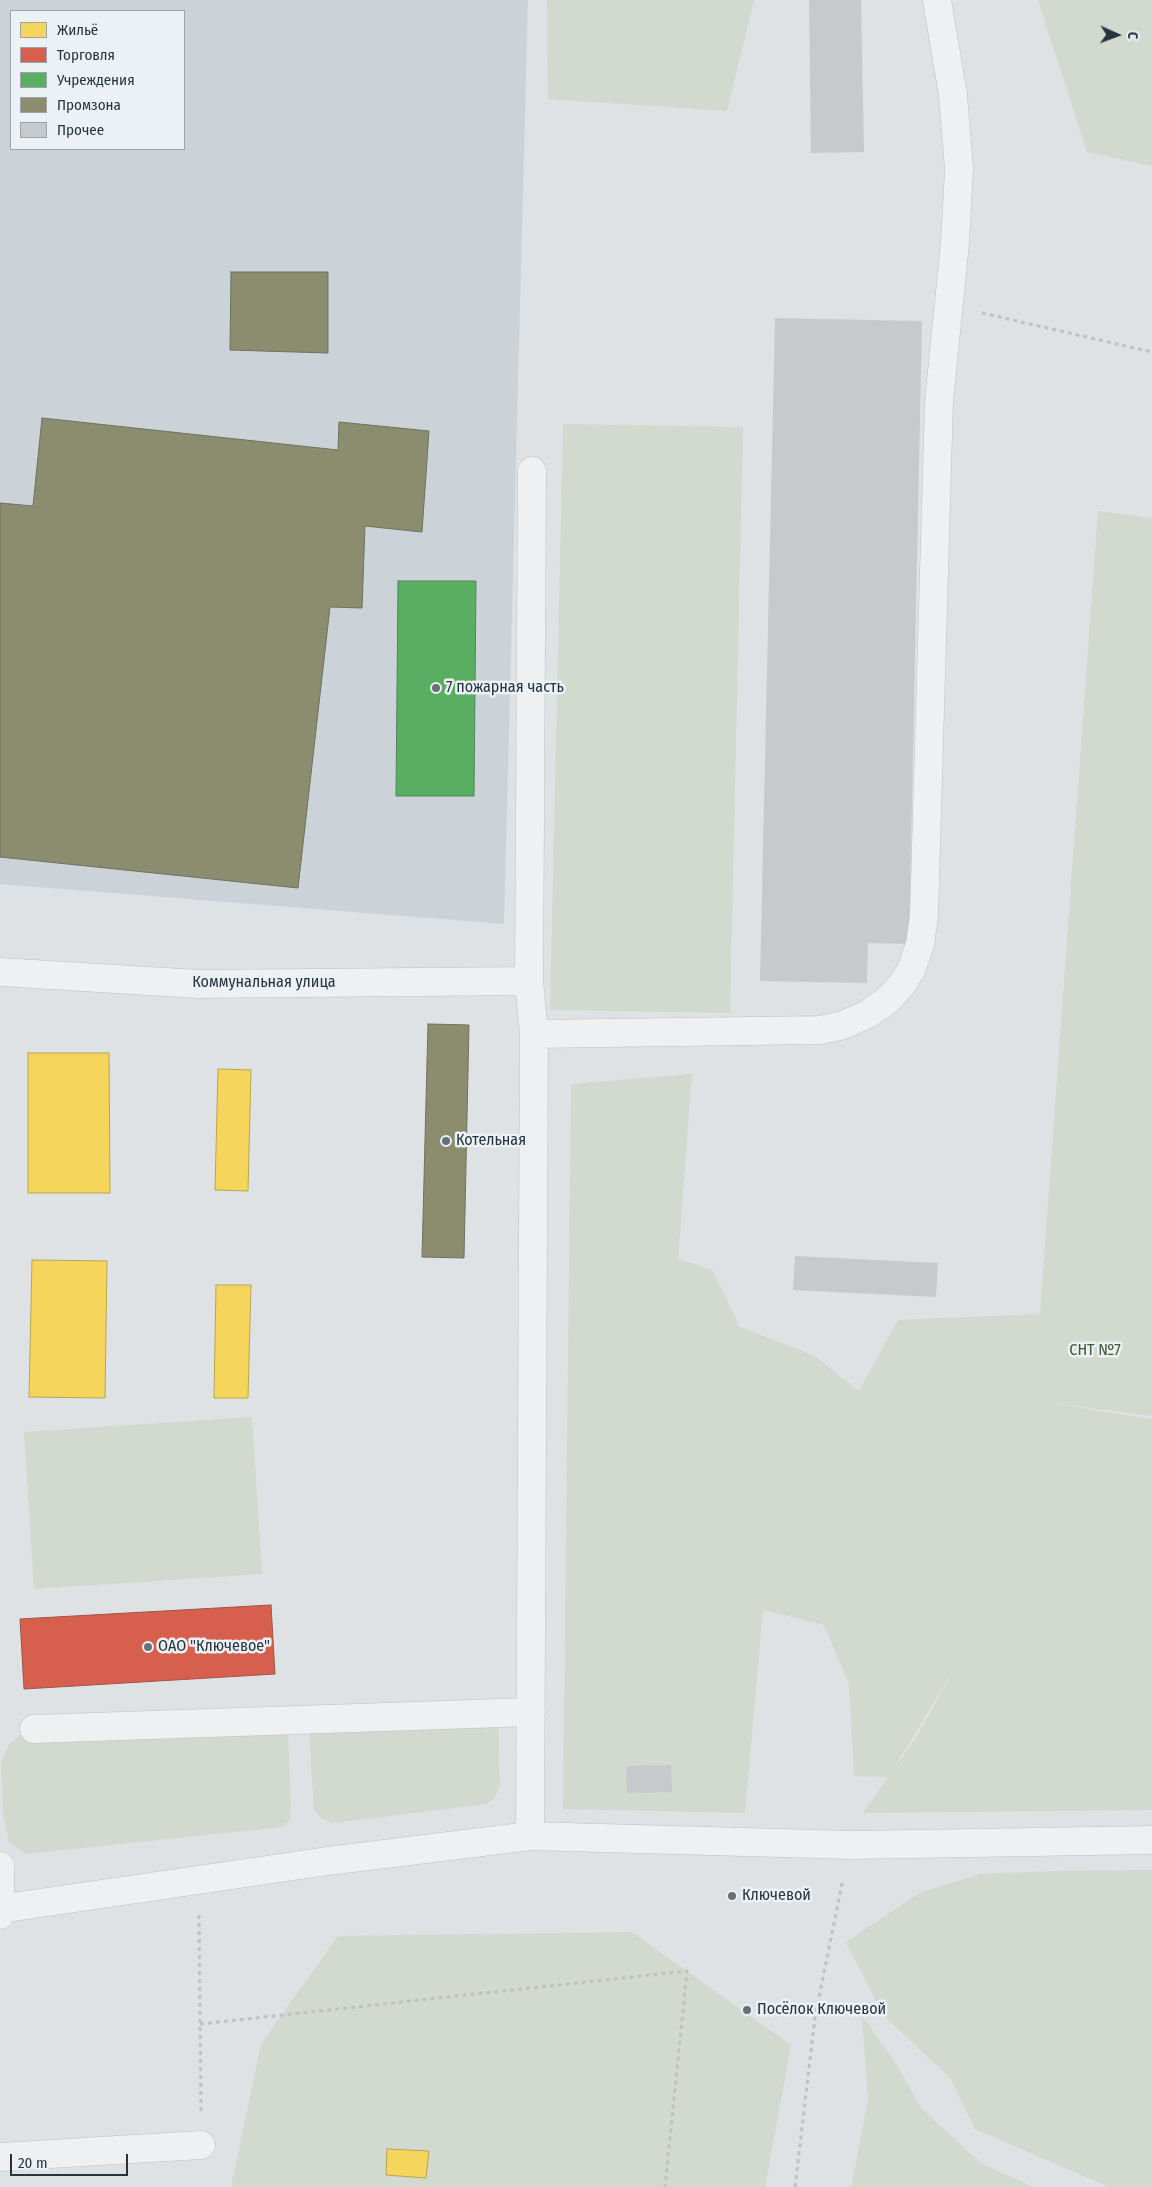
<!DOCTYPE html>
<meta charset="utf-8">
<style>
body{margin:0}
#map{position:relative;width:1152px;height:2187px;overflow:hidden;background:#dfe2e4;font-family:"Fira Sans Condensed",sans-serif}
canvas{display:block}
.legend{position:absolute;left:10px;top:10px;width:175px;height:140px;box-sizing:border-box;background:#ebf1f5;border:1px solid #9ca5ac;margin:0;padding:6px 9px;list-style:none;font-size:15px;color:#25343e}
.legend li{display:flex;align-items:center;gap:10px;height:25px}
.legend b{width:25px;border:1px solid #9ca5ac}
.north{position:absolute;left:1092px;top:10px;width:50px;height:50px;-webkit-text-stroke:4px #ebf1f5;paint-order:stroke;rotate:92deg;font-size:14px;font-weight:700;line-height:20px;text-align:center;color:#25343e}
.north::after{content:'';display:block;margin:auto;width:18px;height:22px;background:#25343e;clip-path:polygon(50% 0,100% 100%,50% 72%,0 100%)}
.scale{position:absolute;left:10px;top:2154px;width:118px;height:22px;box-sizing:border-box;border:2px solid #25343e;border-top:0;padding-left:6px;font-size:15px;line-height:18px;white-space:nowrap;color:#25343e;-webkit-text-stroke:4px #ebf1f5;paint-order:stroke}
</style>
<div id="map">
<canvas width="1152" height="2187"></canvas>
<ul class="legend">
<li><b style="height:14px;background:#f6d55c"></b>Жильё</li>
<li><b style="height:14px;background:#d6604d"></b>Торговля</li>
<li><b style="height:14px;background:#5aae61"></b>Учреждения</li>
<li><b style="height:14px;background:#8c8c6e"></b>Промзона</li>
<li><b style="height:14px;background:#c7cacc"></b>Прочее</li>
</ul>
<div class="north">С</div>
<div class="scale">20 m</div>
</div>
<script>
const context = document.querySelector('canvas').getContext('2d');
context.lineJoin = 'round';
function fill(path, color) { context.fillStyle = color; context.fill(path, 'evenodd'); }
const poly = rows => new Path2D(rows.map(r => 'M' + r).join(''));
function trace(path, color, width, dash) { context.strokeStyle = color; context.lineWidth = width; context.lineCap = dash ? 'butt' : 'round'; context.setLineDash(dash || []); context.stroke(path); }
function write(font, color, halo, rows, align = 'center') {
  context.font = font + ' "Fira Sans Condensed",sans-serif'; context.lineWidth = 5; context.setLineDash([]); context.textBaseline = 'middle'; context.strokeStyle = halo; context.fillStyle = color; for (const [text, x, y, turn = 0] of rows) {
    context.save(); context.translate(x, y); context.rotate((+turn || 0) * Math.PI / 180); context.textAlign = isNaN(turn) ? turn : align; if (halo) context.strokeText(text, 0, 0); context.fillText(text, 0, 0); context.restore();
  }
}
const built = poly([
 [0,0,528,0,504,924,0,884],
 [11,11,184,11,184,149,11,149]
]);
const green = poly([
 [547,0,754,0,727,111,548,99],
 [1038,0,1152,0,1152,166,1087,152],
 [563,424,743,427,730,1013,550,1010],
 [1098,511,1152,518,1152,1416,1050,1403,1152,1419,1152,1810,863,1813,888,1777,854,1776,849,1684,824,1625,763,1610,745,1813,563,1809,571,1084,692,1074,678,1259,712,1270,740,1327,813,1355,859,1391,898,1320,1040,1314],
 [956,1666,916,1738,895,1767,895,1766],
 [252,1417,262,1574,34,1589,24,1432],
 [498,1710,500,1785,495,1797,486,1804,333,1823,321,1818,314,1810,309,1731],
 [288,1730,291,1811,289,1821,282,1827,25,1854,9,1842,3,1813,1,1761,10,1743,24,1732],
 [1152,1870,1152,2187,1109,2187,975,2129,951,2079,884,2016,846,1942,919,1893,980,1874,1057,1871],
 [632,1932,791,2045,765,2187,231,2187,261,2044,338,1936],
 [862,2016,893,2059,922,2109,982,2164,1034,2187,851,2187,868,2101]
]);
const homes = poly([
 [28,1053,109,1053,110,1193,28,1193,28,1053],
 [218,1069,251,1070,248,1191,215,1190,218,1069],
 [32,1260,107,1261,105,1398,29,1397,32,1260],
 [216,1285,251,1285,248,1398,214,1398,216,1285],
 [387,2149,429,2151,426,2178,386,2175,387,2149]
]);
const shops = poly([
 [271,1605,275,1674,24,1689,20,1619,271,1605]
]);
const public = poly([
 [398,581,476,581,474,796,396,796,398,581]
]);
const industry = poly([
 [231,272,328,272,328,353,230,350,231,272],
 [42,418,338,450,339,422,429,431,422,532,365,526,362,608,330,607,298,888,0,857,0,503,33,506,42,418],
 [428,1024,469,1025,464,1258,422,1257,428,1024]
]);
const building = poly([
 [809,0,861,0,864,152,811,153],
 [775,318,922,321,909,944,868,943,867,983,760,981],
 [795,1256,938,1263,936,1297,793,1290],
 [671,1765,672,1792,627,1793,626,1766]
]);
const path = poly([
 [982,313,1152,352],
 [199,1915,201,2111],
 [200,2024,687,1971,665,2187],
 [795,2187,815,2017,843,1879]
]);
const minor = poly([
 [0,972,198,984,529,981],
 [534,1034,821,1030,843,1025,868,1014,889,999,903,983,912,968,920,944,924,916,939,401,955,243,959,169,953,95,937,0],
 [34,1729,531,1712],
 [530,1836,534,1034,529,981,532,471],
 [0,1866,0,1915],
 [0,1909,328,1861,530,1836,852,1845,1152,1840],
 [0,2157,201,2145]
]);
const markers = [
 [436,688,5,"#667178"],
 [446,1141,5,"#667178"],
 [148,1647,5,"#667178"],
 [732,1896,5,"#667178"],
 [747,2010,5,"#667178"]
];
const poiNames = [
 ["7 пожарная часть",446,688],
 ["Котельная",456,1141],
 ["ОАО \"Ключевое\"",158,1647],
 ["Ключевой",742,1896],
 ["Посёлок Ключевой",757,2010]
];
const streetNames = [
 ["Коммунальная улица",264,983]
];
const parkNames = [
 ["СНТ №7",1095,1351]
];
fill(built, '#ccd3d8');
fill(green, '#d2d9ce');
fill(homes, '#f6d55c');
trace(homes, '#b7a553', 1);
fill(shops, '#d6604d');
trace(shops, '#a15348', 1);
fill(public, '#5aae61');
trace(public, '#4a8956', 1);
fill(industry, '#8c8c6e');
trace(industry, '#6d7260', 1);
fill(building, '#c7cacc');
trace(minor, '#bdc0c2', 29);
trace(path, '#bec2c4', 3, [4, 4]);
trace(minor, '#eef0f1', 28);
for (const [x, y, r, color] of markers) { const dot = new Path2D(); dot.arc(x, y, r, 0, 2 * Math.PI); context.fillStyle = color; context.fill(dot); trace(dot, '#ebf1f5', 2); }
write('16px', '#25343e', '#ebf1f5', poiNames, 'left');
write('16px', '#25343e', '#ebf1f5', streetNames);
write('16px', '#425b31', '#ebf1f5', parkNames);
</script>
